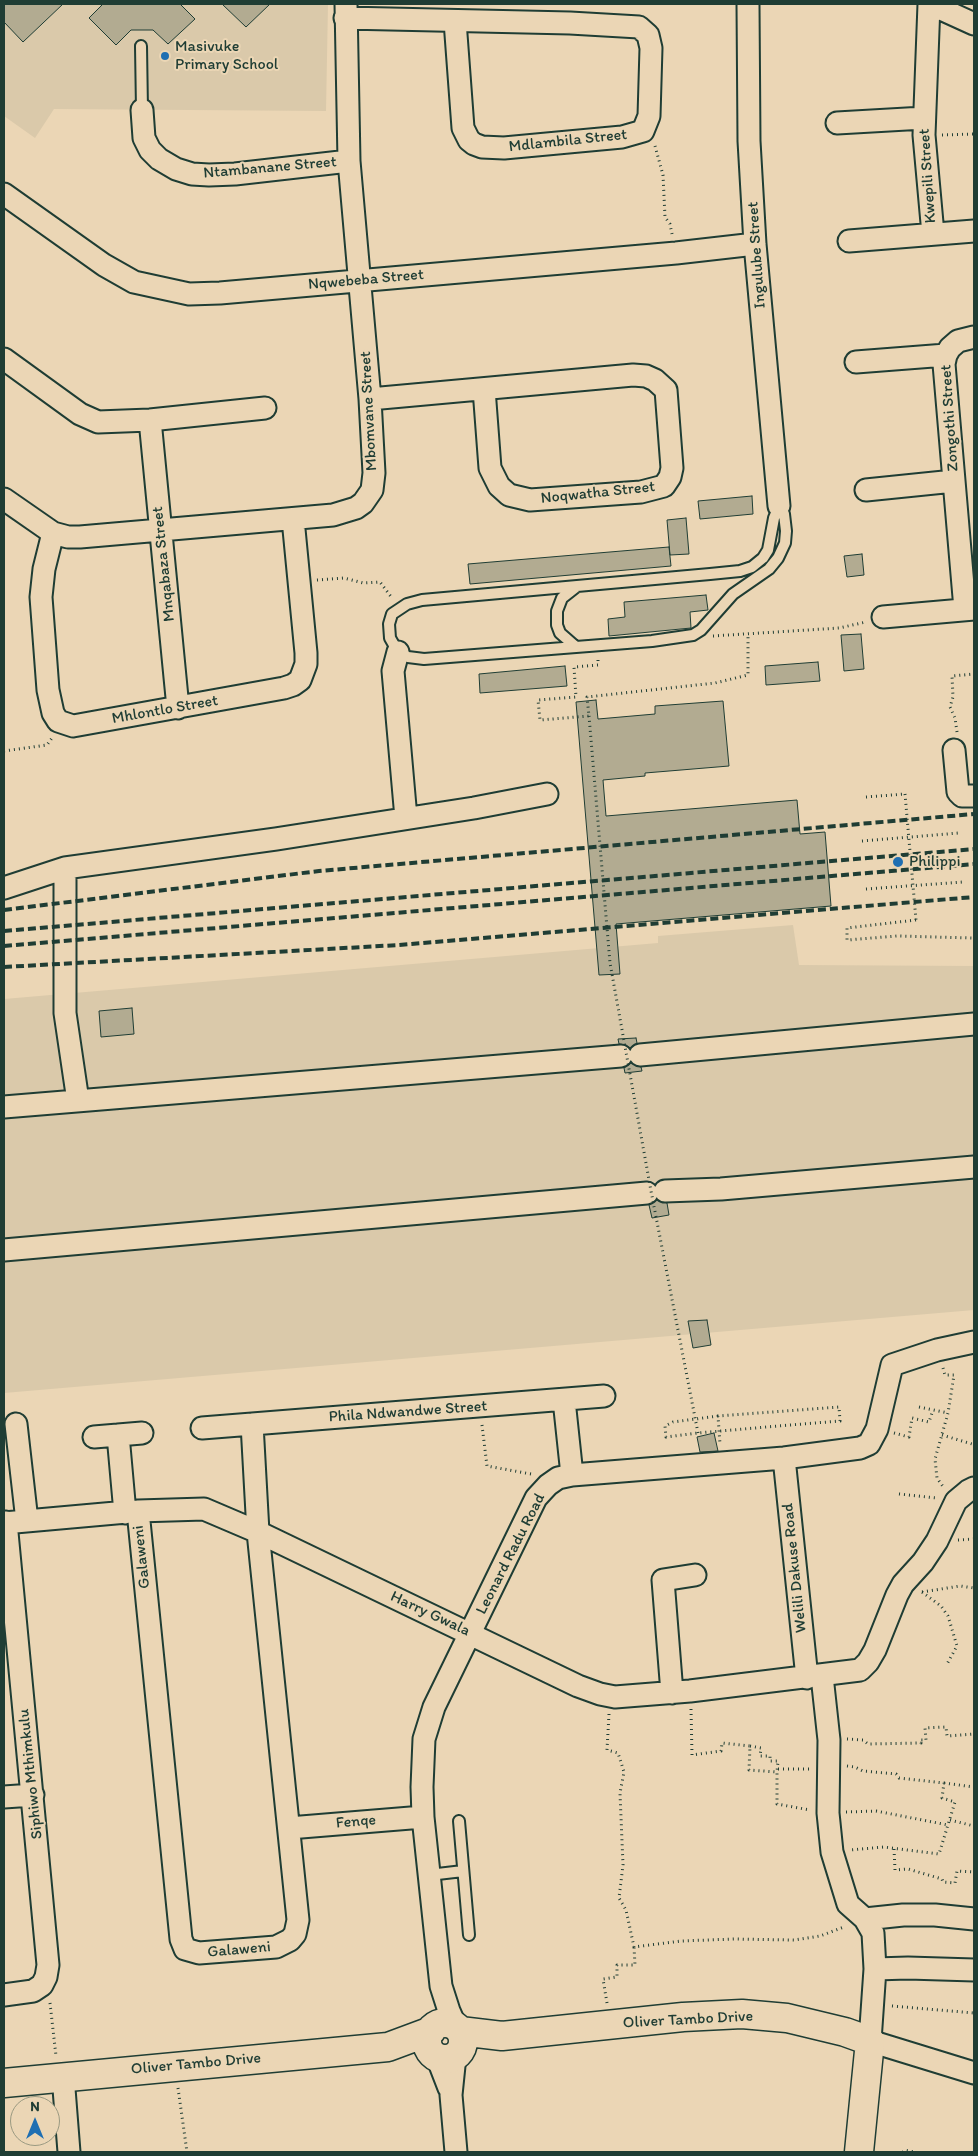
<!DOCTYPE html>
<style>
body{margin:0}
#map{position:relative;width:978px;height:2156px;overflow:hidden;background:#ebd6b5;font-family:Itim,sans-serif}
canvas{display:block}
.frame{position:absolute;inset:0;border:5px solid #1f3d34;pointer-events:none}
.north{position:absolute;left:10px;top:2096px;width:50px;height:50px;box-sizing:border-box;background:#ebd6b5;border:1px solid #999981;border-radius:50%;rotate:0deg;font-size:14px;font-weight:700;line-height:20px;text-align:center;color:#1f3d34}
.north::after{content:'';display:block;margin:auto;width:18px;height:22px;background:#1f6fb2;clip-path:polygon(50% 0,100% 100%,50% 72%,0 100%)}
</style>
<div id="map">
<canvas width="978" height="2156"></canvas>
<div class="frame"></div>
<div class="north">N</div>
</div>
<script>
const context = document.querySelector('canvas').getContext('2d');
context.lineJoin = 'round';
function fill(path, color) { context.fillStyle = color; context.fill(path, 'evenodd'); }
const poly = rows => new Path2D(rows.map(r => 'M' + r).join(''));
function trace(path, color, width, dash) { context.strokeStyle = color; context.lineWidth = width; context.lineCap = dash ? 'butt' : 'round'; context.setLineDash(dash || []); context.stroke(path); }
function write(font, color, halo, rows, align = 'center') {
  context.font = font + ' Itim,sans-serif'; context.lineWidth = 4; context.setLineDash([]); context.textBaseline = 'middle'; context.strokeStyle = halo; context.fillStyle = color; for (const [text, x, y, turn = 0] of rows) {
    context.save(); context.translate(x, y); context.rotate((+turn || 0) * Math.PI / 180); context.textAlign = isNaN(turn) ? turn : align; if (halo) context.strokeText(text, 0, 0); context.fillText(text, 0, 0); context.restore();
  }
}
const built = poly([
 [4,4,328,4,326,111,54,109,35,138,4,116],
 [793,925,799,965,974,966,974,1310,4,1393,4,999,658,943,658,936]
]);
const building = poly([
 [4,4,63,4,23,42,4,22,4,4],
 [103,4,180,4,195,19,168,44,153,30,131,30,116,45,89,18,103,4],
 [222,4,270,4,246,27,222,4],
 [752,496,753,514,700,519,698,501,752,496],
 [686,518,689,554,670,555,667,520,686,518],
 [669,547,671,566,470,584,468,564,669,547],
 [862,554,864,575,847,577,844,556,862,554],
 [706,595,708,610,690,612,691,628,609,636,608,619,625,617,624,602,706,595],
 [861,634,864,669,844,671,841,635,861,634],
 [818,662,820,681,766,685,765,666,818,662],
 [565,666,567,686,480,693,479,674,565,666],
 [596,700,598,719,655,714,655,706,723,701,729,766,645,773,645,776,603,780,606,816,797,800,800,834,825,832,831,906,616,924,620,974,599,975,576,702,596,700],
 [132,1008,134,1034,101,1037,99,1011,132,1008],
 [636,1038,637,1043,630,1048,626,1045,619,1044,618,1039,636,1038],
 [631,1063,641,1067,642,1071,625,1073,624,1068,631,1063],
 [657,1200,667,1203,669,1215,652,1218,649,1205,657,1200],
 [707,1320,711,1345,693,1348,688,1321,707,1320],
 [714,1433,718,1451,700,1452,697,1437,714,1433]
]);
const path = poly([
 [942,135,974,134],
 [655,146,663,175,665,217,670,224,672,234],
 [317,580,344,578,363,583,380,582,392,598],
 [713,636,839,628,866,622],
 [598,660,598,665,574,667,576,697,538,700,540,720,589,716,587,697,715,683,748,675,748,636],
 [957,732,955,718,950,707,953,697,952,676,974,674],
 [4,751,47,745,52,738],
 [866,797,905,794],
 [862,841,959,833],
 [866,889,963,882],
 [916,920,847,928,847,940,897,936,974,938],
 [943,1368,945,1375,954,1375,948,1413,935,1459,937,1478,944,1488],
 [919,1407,948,1413],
 [718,1416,673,1422,665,1426,666,1437,698,1433,778,1426,840,1421,839,1407,718,1416,720,1444],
 [482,1425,487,1466,531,1474],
 [894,1433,909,1437,912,1418,929,1422,933,1410],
 [942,1435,972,1444],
 [899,1494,937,1498],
 [958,1540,974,1539],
 [922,1592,941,1606,948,1616,957,1646,947,1664],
 [922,1592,960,1586,974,1588],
 [691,1709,692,1755,721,1751,722,1743,750,1746,749,1770,777,1772,777,1804,810,1810],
 [609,1714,607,1750,618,1753,624,1772,620,1793,623,1865,619,1898,626,1910,634,1947,681,1941,734,1939,794,1940,820,1936,844,1927],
 [847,1739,863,1740,868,1744,921,1743,920,1740,926,1740,925,1728,946,1727,947,1736,974,1734],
 [750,1746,761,1748,760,1756,770,1756,770,1761,778,1761,777,1772],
 [847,1766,855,1767,863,1771,896,1774,899,1778,944,1783,942,1798,955,1802,939,1854,884,1847,850,1850],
 [778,1769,810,1769],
 [944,1783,974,1787],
 [846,1812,876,1811,948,1825],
 [950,1820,974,1826],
 [894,1849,895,1870,908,1869,942,1879,943,1882,955,1883,957,1871,974,1872],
 [50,2003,56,2056],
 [607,2003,603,1979,617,1977,617,1965,635,1965,634,1947],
 [892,2006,974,2013],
 [178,2088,187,2152],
 [903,2152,904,2150,915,2152]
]);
const lane = poly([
 [141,46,142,110],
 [779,506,784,514,786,531,785,543,778,558,769,569,733,594,701,630,693,635,652,641,424,659,408,657,398,652,390,638,389,624,392,614,407,604,422,600,710,574,740,571,752,567,763,558,768,550,774,518,779,506],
 [576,587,562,598,557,611,557,625,560,633,576,647],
 [459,1821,469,1935],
 [429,1875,463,1871]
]);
const street = poly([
 [748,4,749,141,755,244,779,506],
 [929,4,924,135,933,234],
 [930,4,974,24],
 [345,18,570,23,639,27,648,35,651,48,649,116,643,131,622,137,504,148,482,147,474,144,469,140,463,128,455,21],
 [142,110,144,138,150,150,159,159,176,169,192,174,209,175,235,174,349,161],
 [837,123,924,118],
 [4,194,104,265,134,282,189,294,220,293,676,253,755,244],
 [849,241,974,231],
 [4,359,80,414,98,422,150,420,265,408],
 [856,362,946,355],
 [370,399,633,375,646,376,655,380,666,390,672,468,670,477,664,486,641,492,530,500,509,495,499,486,490,468,484,389],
 [150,420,178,708],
 [866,490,954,481],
 [4,499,53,533,68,537,80,537,333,515,356,508,363,503,372,490,374,473,370,399,349,161,346,4],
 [53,533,44,569,41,597,48,690,53,713,58,721,73,726,284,688,293,685,300,680,306,664,306,653,293,519],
 [965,609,944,364,946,355,950,348,958,341,974,337],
 [883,617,974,609],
 [398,652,393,671,406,818],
 [954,750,958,792,962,796,974,796],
 [65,868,65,1013,78,1101],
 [4,888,65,868,276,839,474,808,547,794],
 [640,1055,974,1024],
 [4,1107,621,1056],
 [665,1191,721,1189,974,1167],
 [4,1250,647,1193],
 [564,1400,572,1475],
 [16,1424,27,1521],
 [202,1428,604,1396],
 [118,1435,125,1513],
 [94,1437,142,1433],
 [784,1458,807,1678],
 [138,1511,181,1939,185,1949,199,1953,276,1947,290,1940,295,1934,298,1920,258,1532,252,1424],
 [4,1523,138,1511,204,1509,258,1532,578,1686,600,1694,615,1697,690,1691,860,1670,868,1662,875,1650,897,1595,903,1584,923,1562,937,1541,956,1501,968,1491,974,1488],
 [822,1676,829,1740,828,1813,832,1852,848,1904,865,1919,873,1933,875,1969,870,2041,974,2073],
 [672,1693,663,1580,695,1575],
 [4,1797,33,1795],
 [289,1828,423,1817],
 [865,1919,903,1915,935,1915,974,1919],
 [875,1969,908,1968,974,1970],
 [4,1995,33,1991,42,1985,46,1977,48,1965,6,1522],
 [456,2027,449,2011,441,1986,423,1817,422,1787,424,1739,434,1707,536,1498,548,1485,558,1478,572,1475,784,1458,860,1448,869,1444,877,1429,892,1365,937,1350,974,1342],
 [455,2056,451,2095,456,2152],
 [437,2057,449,2088],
 [63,2076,69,2152]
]);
const secondary = poly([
 '427 2041a18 18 0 1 1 36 0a18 18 0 1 1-36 0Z',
 [460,2031,502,2036,683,2017,742,2014,787,2018,845,2032,870,2041,859,2152],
 [4,2083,388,2047,431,2031]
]);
const rail = poly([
 [4,910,319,871,974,814],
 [4,931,974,849],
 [4,946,974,864],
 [4,967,399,945,974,897]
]);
const pathBridge = poly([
 [589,716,610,963,651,1191,698,1433],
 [905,794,916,920]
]);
const markers = [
 [165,56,5,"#1f6fb2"],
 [898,862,6,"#1f6fb2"]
];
const poiNames = [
 ["Masivuke",175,47],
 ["Primary School",175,65],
 ["Philippi",909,862]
];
const streetNames = [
 ["Mdlambila Street",568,141,-6],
 ["Ntambanane Street",270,168,-5],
 ["Kwepili Street",928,176,-94],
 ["Ingulube Street",757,255,-94],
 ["Nqwebeba Street",366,280,-5],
 ["Mbomvane Street",369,411,-93],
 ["Zongothi Street",950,418,-94],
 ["Noqwatha Street",598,493,-6],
 ["Mnqabaza Street",164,564,-96],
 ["Mhlontlo Street",165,710,-10],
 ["Phila Ndwandwe Street",408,1412,-4],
 ["Leonard Radu Road",511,1554,-63],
 ["Galaweni",142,1557,-96],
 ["Welili Dakuse Road",795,1568,-96],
 ["Harry Gwala",430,1614,25],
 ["Siphiwo Mthimkulu",31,1774,-96],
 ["Fenqe",356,1822,-5],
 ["Galaweni",239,1950,-5],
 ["Oliver Tambo Drive",688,2020,-3],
 ["Oliver Tambo Drive",196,2064,-5]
];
fill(built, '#dac9aa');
fill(building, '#b2ab91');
trace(building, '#1f3d34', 1);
trace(lane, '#1f3d34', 14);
trace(street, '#1f3d34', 25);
trace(secondary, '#1f3d34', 31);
trace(path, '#1f3d34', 3, [1, 4]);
trace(lane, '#ebd6b5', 10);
trace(street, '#ebd6b5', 21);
trace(secondary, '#ebd6b5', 28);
trace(rail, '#1f3d34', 4, [8, 4]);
trace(pathBridge, '#1f3d34', 3, [1, 4]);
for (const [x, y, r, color] of markers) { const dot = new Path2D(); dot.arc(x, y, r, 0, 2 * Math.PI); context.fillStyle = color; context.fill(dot); trace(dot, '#ebd6b5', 2); }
write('16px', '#1f3d34', '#ebd6b5', poiNames, 'left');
write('16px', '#1f3d34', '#ebd6b5', streetNames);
</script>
